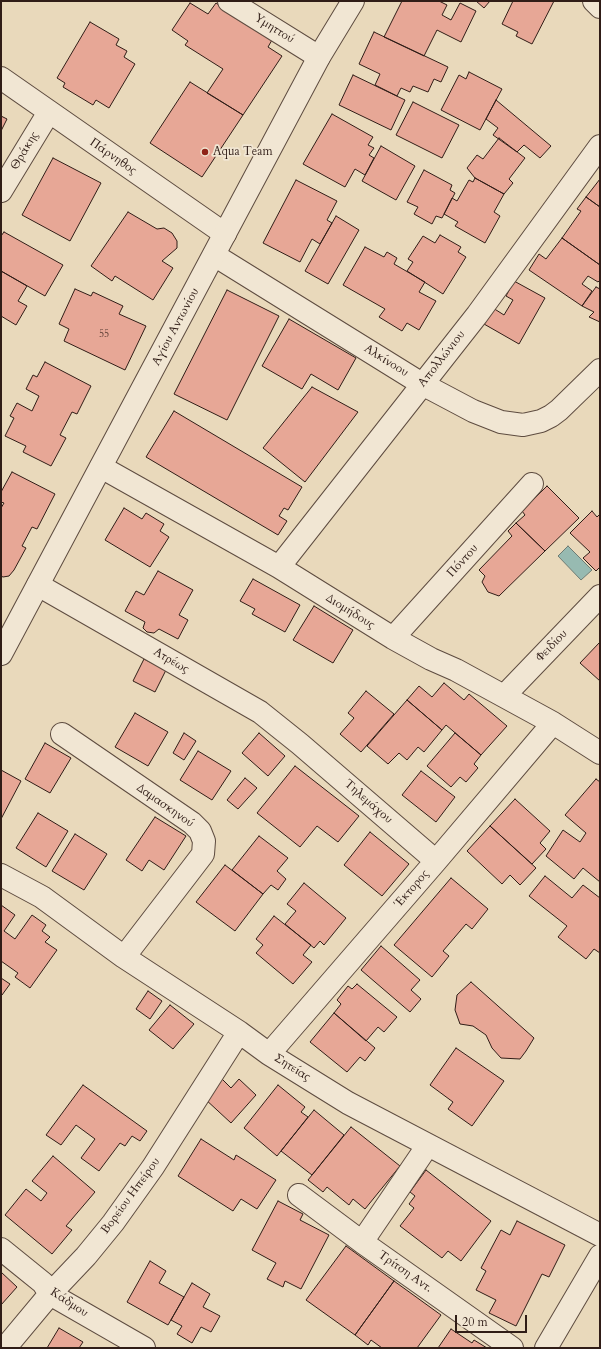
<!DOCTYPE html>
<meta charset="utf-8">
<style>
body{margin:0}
#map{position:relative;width:601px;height:1349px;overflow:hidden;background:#e9d9bb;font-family:Cardo,serif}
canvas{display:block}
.frame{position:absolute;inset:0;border:2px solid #301d17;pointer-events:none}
.scale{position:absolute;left:455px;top:1315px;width:72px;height:18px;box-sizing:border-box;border:2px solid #301d17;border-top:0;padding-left:5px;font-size:12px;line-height:14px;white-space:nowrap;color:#301d17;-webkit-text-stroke:3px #f1e6d3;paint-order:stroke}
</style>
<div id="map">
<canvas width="601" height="1349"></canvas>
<div class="frame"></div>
<div class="scale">20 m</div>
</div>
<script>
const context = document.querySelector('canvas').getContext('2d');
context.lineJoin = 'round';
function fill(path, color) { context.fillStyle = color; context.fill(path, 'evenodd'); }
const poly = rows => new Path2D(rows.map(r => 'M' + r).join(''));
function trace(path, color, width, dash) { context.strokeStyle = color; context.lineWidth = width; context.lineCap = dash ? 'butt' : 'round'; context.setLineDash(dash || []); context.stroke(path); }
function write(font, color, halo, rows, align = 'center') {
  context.font = font + ' Cardo,serif'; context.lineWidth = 3.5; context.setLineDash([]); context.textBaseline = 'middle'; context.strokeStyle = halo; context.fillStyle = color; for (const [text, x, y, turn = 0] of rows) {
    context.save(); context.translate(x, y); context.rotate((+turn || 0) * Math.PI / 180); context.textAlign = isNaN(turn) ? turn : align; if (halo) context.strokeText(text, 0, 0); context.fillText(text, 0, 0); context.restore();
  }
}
const water = poly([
 [568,546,592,570,581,580,558,556,568,546]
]);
const building = poly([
 [402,1,439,1,447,5,442,15,451,20,460,3,476,11,461,42,437,30,424,56,384,37,402,1],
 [476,1,490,1,484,8,476,1],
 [513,1,554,1,532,44,516,36,518,32,502,24,513,1],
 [190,3,208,14,216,3,272,40,268,47,282,56,243,115,207,93,223,69,185,45,188,41,172,30,190,3],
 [90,22,119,39,116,45,127,51,124,57,135,64,109,108,96,100,93,105,63,87,65,83,57,78,90,22],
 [374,32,448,67,441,82,434,79,428,92,413,86,410,92,401,88,397,96,375,85,380,74,359,64,374,32],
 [469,72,502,89,480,130,441,110,459,75,466,79,469,72],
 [353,75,405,100,391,130,339,105,353,75],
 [190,82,243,115,202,177,150,143,190,82],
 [496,100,551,146,540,158,524,145,517,152,493,135,498,128,486,119,496,100],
 [413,102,459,125,442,158,396,135,413,102],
 [332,114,373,137,368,145,374,148,369,155,374,158,365,175,355,169,345,187,303,164,332,114],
 [1,116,7,119,1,131,1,116],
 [499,138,525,158,509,179,513,183,504,194,475,178,467,168,477,155,483,159,499,138],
 [381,146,415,166,396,200,362,181,381,146],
 [53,158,101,183,70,241,22,215,53,158],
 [424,170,452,185,450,190,455,193,442,218,436,216,432,224,414,214,418,207,407,202,424,170],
 [475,178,504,194,494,212,500,216,485,243,455,226,458,222,444,214,452,198,457,201,469,180,473,182,475,178],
 [600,179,600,207,586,197,600,179],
 [296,180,337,201,327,220,332,223,320,244,312,239,300,262,263,243,296,180],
 [586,197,600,207,600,265,562,238,581,211,577,209,586,197],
 [128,212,157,229,164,228,172,233,177,241,177,248,162,261,173,268,153,300,115,276,112,281,91,266,128,212],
 [336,216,359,230,328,284,305,271,336,216],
 [4,232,63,265,45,296,1,271,1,236,4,232],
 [440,235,461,247,458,252,466,257,443,294,407,271,413,262,408,259,423,236,435,243,440,235],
 [562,238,600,265,600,280,598,282,588,276,582,284,592,291,582,306,529,270,539,254,546,259,562,238],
 [365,247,384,257,387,252,397,258,394,264,425,282,419,292,436,301,419,330,407,323,402,331,379,317,385,309,343,285,365,247],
 [1,271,27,286,18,301,27,306,16,325,1,316,1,271],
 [514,281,545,298,519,344,484,324,493,308,504,315,513,300,506,296,514,281],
 [596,287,600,289,600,322,589,317,594,312,582,306,596,287],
 [75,289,91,296,93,292,123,306,119,314,146,326,125,370,64,341,69,329,59,324,75,289],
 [227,290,279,316,227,420,174,394,227,290],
 [289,319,356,358,338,390,311,374,302,389,262,366,289,319],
 [45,362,91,386,77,414,72,412,60,435,66,438,51,466,23,452,26,446,5,436,14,418,10,416,17,403,32,411,39,396,26,389,33,375,37,377,45,362],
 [312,387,358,412,305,482,263,448,312,387],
 [174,411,302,487,288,510,284,508,279,516,287,521,278,535,146,457,174,411],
 [12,472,55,494,37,529,32,527,22,546,26,548,14,570,9,576,3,577,1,576,1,508,4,503,1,502,1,492,12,472],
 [547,486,579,518,545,551,516,523,525,515,522,511,547,486],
 [124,508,142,519,146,513,164,524,160,531,169,537,150,567,105,540,124,508],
 [592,511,597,517,600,514,600,567,596,571,583,558,590,552,570,533,592,511],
 [516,523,545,551,499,596,488,592,482,582,485,576,479,570,512,536,508,531,516,523],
 [158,571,193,590,179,615,188,620,178,639,159,629,154,633,147,632,143,628,145,622,125,611,136,591,144,595,158,571],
 [253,579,300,605,285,632,252,614,255,609,240,601,253,579],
 [314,606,353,630,333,663,293,640,314,606],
 [600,642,600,681,580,663,600,642],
 [144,659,166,670,155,692,133,681,144,659],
 [444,683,464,700,469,694,507,726,481,755,446,725,442,730,407,700,419,686,432,697,444,683],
 [366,691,394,714,361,752,340,734,354,718,348,713,366,691],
 [407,700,442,730,424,752,418,747,407,760,399,753,388,764,367,746,407,700],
 [135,713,168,732,148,766,115,747,135,713],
 [184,733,196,741,184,760,173,753,184,733],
 [259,733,285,756,268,776,242,753,259,733],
 [455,733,481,755,474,764,478,768,466,782,460,777,451,787,427,766,455,733],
 [45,743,71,758,50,793,25,779,45,743],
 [198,751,231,771,212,800,180,780,198,751],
 [295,766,359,816,338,842,317,826,300,847,257,813,295,766],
 [1,770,21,781,1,819,1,770],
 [421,771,455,797,436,822,402,795,421,771],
 [245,778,257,788,238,809,227,800,245,778],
 [596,779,600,782,600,882,583,868,574,879,546,856,563,830,580,842,586,833,565,815,596,779],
 [515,799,550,831,540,843,546,849,532,864,490,826,515,799],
 [38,813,68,831,46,867,16,848,38,813],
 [155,817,186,836,164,870,149,860,142,871,126,860,155,817],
 [490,826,536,868,520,885,510,875,502,884,467,851,490,826],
 [370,832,409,864,382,896,344,865,370,832],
 [75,834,107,854,84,890,52,871,75,834],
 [259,836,288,858,277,871,286,879,278,890,271,885,263,894,232,870,259,836],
 [225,865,263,894,235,931,196,902,225,865],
 [545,876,572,898,583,885,600,898,600,953,594,949,586,959,558,937,567,926,529,896,545,876],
 [451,878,488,909,472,929,466,924,443,951,449,956,432,977,394,945,451,878],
 [304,883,346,918,324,945,320,941,314,948,285,924,296,911,287,904,304,883],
 [1,905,15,915,4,931,15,939,32,915,46,925,42,931,50,937,45,942,57,950,30,988,15,977,18,973,1,961,1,905],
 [274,916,311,945,303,955,312,962,293,984,256,953,263,945,256,939,274,916],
 [381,946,420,980,411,990,421,999,410,1012,361,970,381,946],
 [1,978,10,984,2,995,1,994,1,978],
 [471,982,534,1038,526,1051,520,1059,501,1058,492,1048,486,1035,473,1026,460,1024,455,1010,457,995,471,982],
 [357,984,397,1017,384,1032,378,1027,366,1041,334,1013,341,1004,337,1000,348,986,352,989,357,984],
 [148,991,162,1001,150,1019,136,1009,148,991],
 [170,1005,194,1024,173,1049,149,1030,170,1005],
 [334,1013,375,1048,365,1061,360,1057,347,1072,310,1042,334,1013],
 [456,1048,504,1081,472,1126,448,1109,453,1102,430,1085,456,1048],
 [222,1079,231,1088,239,1079,256,1095,231,1123,204,1098,222,1079],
 [83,1085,147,1131,140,1141,132,1136,125,1146,120,1143,99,1171,81,1158,95,1139,76,1125,61,1145,46,1135,83,1085],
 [278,1085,305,1107,301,1112,308,1117,277,1156,244,1128,278,1085],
 [314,1110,344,1135,312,1175,281,1151,314,1110],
 [351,1127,400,1166,365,1209,353,1199,349,1205,327,1187,323,1192,308,1180,351,1127],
 [201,1139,234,1160,236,1155,276,1180,257,1209,241,1199,233,1211,178,1176,201,1139],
 [53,1156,95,1192,66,1226,72,1230,52,1254,5,1215,26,1189,41,1201,47,1193,32,1181,53,1156],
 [426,1170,491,1221,461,1261,448,1251,442,1258,400,1226,414,1208,409,1204,415,1196,410,1192,426,1170],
 [278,1201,303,1214,300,1220,329,1235,301,1289,285,1281,283,1287,267,1279,276,1263,252,1250,278,1201],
 [517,1221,565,1245,549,1277,542,1274,516,1326,489,1313,496,1300,476,1290,486,1271,481,1268,501,1230,510,1235,517,1221],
 [346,1246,394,1281,355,1335,306,1300,346,1246],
 [150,1261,166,1271,159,1283,184,1297,168,1325,127,1302,150,1261],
 [1,1272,17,1287,1,1305,1,1272],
 [394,1281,441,1315,417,1348,382,1348,371,1340,368,1345,355,1335,394,1281],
 [192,1283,210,1294,203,1307,220,1316,211,1332,201,1327,192,1343,177,1334,182,1326,171,1320,192,1283],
 [59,1328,83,1342,79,1348,47,1348,59,1328],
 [451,1329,472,1343,474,1340,487,1348,438,1348,451,1329]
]);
const minor = poly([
 [229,1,319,57],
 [594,1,600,7],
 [1,78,225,234],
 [1,191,49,112],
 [214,255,422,384,473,411,501,422,523,425,541,421,551,416,559,410,600,370],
 [101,467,279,567,393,638,431,659,456,670,553,723,600,753],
 [279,567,477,315,600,146],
 [38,585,260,712,300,744,436,861],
 [393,638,532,484],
 [504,696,600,596],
 [62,734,192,823,200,831,204,841,203,854,124,957],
 [1,875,42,897,124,957,239,1032,269,1054,348,1103,600,1235],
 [269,1054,436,861,553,723],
 [299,1195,362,1242,512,1348],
 [362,1242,428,1145],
 [1,1249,43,1283,50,1294,144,1348],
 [5,1348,50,1294,86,1256,113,1223,153,1167,239,1032],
 [546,1348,600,1256]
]);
const tertiary = poly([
 [1,654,319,57,353,1]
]);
const markers = [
 [205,152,4,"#8f2418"]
];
const numberNames = [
 ["55",104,335]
];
const streetNames = [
 ["Υμηττού",274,29,32],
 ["Θράκης",25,151,-59],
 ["Πάρνηθος",113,157,35],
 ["Αγίου Αντωνίου",176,327,-62],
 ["Απολλώνιου",442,359,-52],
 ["Αλκίνοου",386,361,32],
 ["Πόντου",463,561,-48],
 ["Διομήδους",350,612,32],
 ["Φειδίου",552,646,-46],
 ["Ατρέως",171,661,30],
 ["Τηλεμάχου",368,802,41],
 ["Δαμασκηνού",165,806,35],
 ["Έκτορος",412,889,-49],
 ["Σητείας",292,1068,32],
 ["Βορείου Ηπείρου",131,1196,-54],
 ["Τρίτση Αντ.",405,1272,35],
 ["Κάδμου",69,1303,33]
];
const poiNames = [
 ["Aqua Team",213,152]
];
fill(water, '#97bab1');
trace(water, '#6e7b73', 1);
fill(building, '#e7a796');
trace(building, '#301d17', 1);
trace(minor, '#5e4c40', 24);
trace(tertiary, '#5e4c40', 24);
trace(minor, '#f1e6d3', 22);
trace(tertiary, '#f1e6d3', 22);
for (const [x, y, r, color] of markers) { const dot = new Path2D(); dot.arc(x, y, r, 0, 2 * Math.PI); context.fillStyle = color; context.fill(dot); trace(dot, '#f1e6d3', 1.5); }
write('10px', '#5e4037', null, numberNames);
write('12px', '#301d17', '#f1e6d3', streetNames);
write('12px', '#301d17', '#f1e6d3', poiNames, 'left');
</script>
